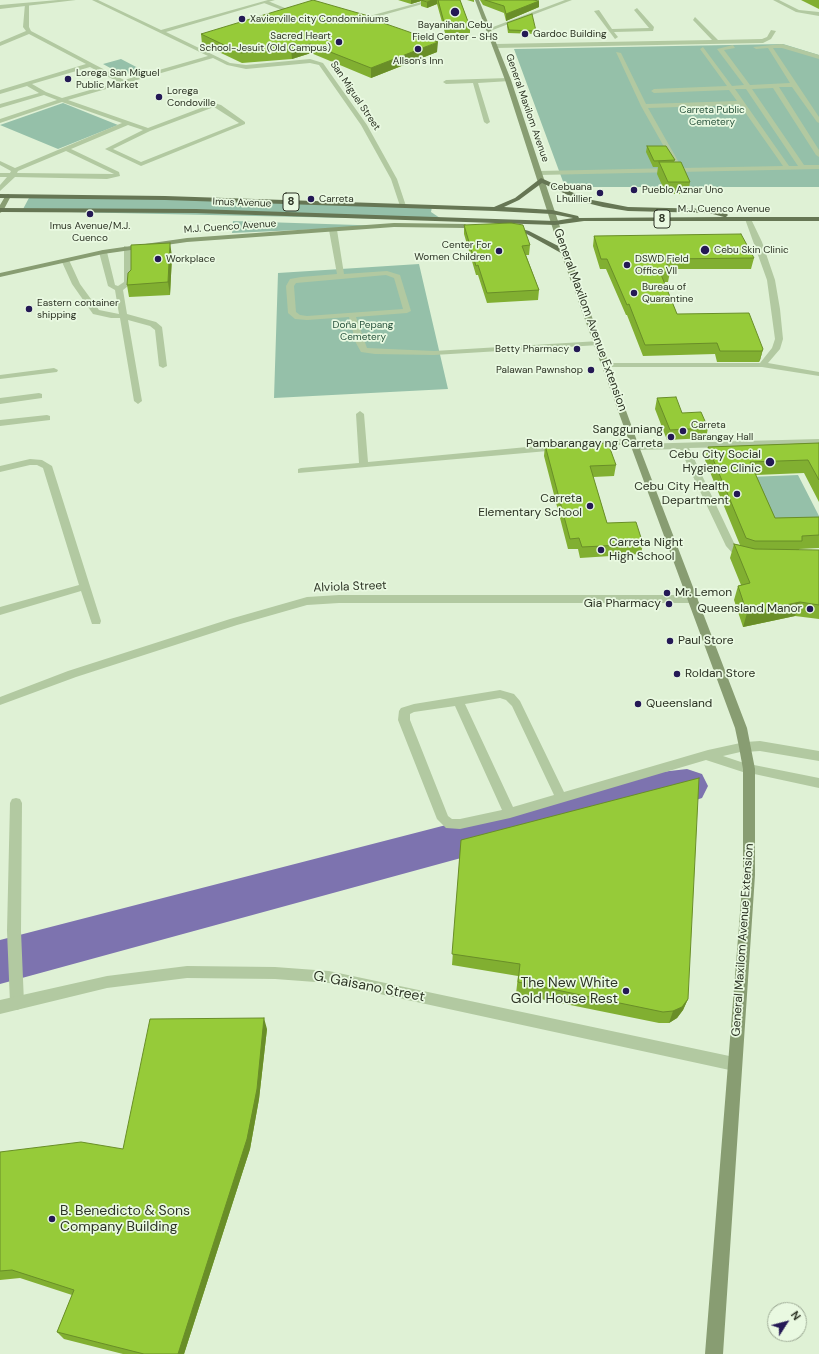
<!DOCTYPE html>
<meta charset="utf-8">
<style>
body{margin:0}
#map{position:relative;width:819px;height:1354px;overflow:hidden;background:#dff1d5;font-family:"DM Sans",sans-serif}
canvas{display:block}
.north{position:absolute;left:767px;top:1302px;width:40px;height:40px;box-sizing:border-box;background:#e9f9e1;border:1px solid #9daa95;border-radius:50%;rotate:54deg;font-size:11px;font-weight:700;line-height:16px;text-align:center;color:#2c3324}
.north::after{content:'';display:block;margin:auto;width:14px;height:18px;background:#241955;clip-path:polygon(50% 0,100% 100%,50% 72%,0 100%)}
</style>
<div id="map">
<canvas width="819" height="1354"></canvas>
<div class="north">N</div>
</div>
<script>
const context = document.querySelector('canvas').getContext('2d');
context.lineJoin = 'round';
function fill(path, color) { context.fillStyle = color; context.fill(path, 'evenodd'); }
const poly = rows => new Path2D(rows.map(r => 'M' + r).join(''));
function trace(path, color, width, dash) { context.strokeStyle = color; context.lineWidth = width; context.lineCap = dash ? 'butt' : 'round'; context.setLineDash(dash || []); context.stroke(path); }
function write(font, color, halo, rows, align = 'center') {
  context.font = font + ' "DM Sans",sans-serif'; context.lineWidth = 3.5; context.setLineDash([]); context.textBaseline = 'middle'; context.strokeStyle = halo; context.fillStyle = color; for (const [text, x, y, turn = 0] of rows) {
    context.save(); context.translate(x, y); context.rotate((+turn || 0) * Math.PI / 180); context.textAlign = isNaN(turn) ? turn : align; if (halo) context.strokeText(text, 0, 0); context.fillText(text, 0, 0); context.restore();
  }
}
const green = poly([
 [783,44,819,55,819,187,565,187,514,49],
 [121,59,142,70,123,75,103,64],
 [63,103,118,125,58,149,0,125],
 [30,196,165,198,432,207,431,212,443,220,22,211],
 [233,221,388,226,232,233],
 [419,264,448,389,274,398,278,273],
 [798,475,819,516,819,527,773,530,749,477]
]);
const river = poly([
 [687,769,702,774,708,786,702,798,687,803,644,808,0,984,0,940,644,774,687,769]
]);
const service = poly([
 [429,0,437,0,365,20,362,18,429,0],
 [264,1,268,1,297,13,292,14,264,3,264,1],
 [637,8,654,27,653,31,614,32,618,37,615,39,594,11,599,10,612,29,649,28,634,10,637,8],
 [695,17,718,40,762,39,767,37,771,30,776,31,771,39,763,43,495,48,492,46,495,44,712,40,693,20,695,17],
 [782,44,819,55,819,59,782,48,773,48,819,117,819,123,817,122,792,87,779,87,819,150,819,157,816,155,773,88,752,89,804,165,819,165,819,169,539,175,536,173,539,171,676,168,641,106,616,52,621,53,646,104,737,101,729,90,654,93,651,91,654,89,727,86,700,49,703,47,732,86,744,85,717,49,733,45,735,48,724,50,750,85,790,83,768,48,756,49,753,47,782,44],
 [735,89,746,89,798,166,789,166,735,89],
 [740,105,783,166,682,168,648,108,740,105],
 [508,78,510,81,478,83,490,122,487,124,484,122,473,83,446,84,443,82,446,80,508,78],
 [333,228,337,230,344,274,387,271,400,275,411,311,407,313,356,317,367,348,434,351,599,341,603,343,599,345,434,355,375,354,361,352,356,343,349,317,307,320,295,319,288,313,286,286,290,279,301,277,337,274,329,230,333,228],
 [386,275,394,278,403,309,307,316,300,315,296,312,294,286,296,283,386,275],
 [124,246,131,248,132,283,123,290,127,314,156,322,162,327,167,366,163,368,159,366,155,330,150,326,128,320,142,401,138,404,134,401,120,318,111,318,93,314,72,284,62,262,69,260,80,284,99,310,119,314,115,290,108,286,99,252,103,250,107,252,115,285,118,286,124,282,124,246],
 [54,368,58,370,57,372,0,379,0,375,54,368],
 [39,393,42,394,42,398,0,404,0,398,39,393],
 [47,415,50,416,50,420,0,426,0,420,47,415],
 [819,439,819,445,689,448,735,545,741,551,748,553,749,555,744,558,735,556,726,546,680,449,636,450,632,447,636,444,819,439],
 [30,459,42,460,52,466,101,621,100,624,92,624,81,591,0,615,0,607,79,585,43,468,37,465,30,465,0,472,0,466,30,459],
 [500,690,514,694,520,701,564,792,708,750,745,742,749,744,751,747,749,750,723,756,753,766,755,769,753,772,749,774,706,760,510,818,460,829,446,828,437,819,398,720,399,711,401,708,414,704,500,690],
 [500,698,506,700,512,706,554,795,513,807,465,704,500,698],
 [455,706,502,810,460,819,452,819,448,816,410,720,410,714,414,712,455,706],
 [16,798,20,799,22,803,21,931,24,1003,22,1008,17,1010,12,1008,10,1003,7,931,10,803,12,799,16,798]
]);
const minor = poly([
 [92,0,98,0,161,30,268,0,275,0,166,32,230,63,246,65,310,59,323,63,367,125,397,179,406,206,403,208,400,206,391,179,361,125,319,65,310,63,246,69,227,65,213,58,68,100,148,128,214,103,221,105,245,122,245,124,141,166,105,149,143,130,128,125,71,149,119,172,120,176,107,179,15,177,0,191,0,185,7,177,0,177,0,173,10,173,11,171,0,165,0,161,15,168,122,123,62,102,0,123,0,119,57,100,44,95,0,108,0,104,39,93,27,86,0,94,0,90,86,64,29,34,0,46,0,42,26,31,23,27,25,4,29,5,29,27,31,31,124,80,208,56,92,0],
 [90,67,118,82,62,98,46,92,32,84,90,67],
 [214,107,239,123,141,162,113,149,150,131,214,107],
 [66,151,114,174,17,173,18,171,66,151],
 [565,0,572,0,490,31,485,30,565,0],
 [773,0,779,0,799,10,819,12,819,16,796,12,773,0],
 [748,217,751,219,762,242,775,280,780,309,783,339,780,349,768,363,819,372,819,376,762,367,603,367,602,365,606,363,760,363,772,348,775,339,767,280,745,219,748,217],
 [360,411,364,414,368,462,559,444,563,447,559,450,298,473,298,469,301,468,359,463,356,414,360,411],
 [633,438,637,441,636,443,594,448,590,445,594,442,633,438],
 [339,595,693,595,698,599,693,603,339,603,307,605,237,625,76,677,0,705,0,697,68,671,230,619,307,597,339,595],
 [760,741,819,751,819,761,760,751,745,752,741,750,739,747,741,744,745,742,760,741],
 [749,764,819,778,819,788,745,772,743,769,745,766,749,764],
 [187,966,275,967,329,971,734,1057,739,1059,741,1064,739,1069,734,1071,329,983,275,979,187,978,107,988,0,1014,0,1000,107,976,187,966]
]);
const tertiary = poly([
 [58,0,76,0,0,9,0,5,58,0]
]);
const secondary = poly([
 [475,0,479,0,511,80,568,251,637,441,747,728,755,769,755,875,723,1354,705,1354,743,875,743,769,739,747,735,728,629,441,560,251,505,80,475,0],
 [8,194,11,196,3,211,0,213,0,205,6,195,8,194],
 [394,223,465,224,468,226,465,228,394,227,187,242,103,254,0,277,0,273,103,250,187,238,394,223]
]);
const primary = poly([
 [541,178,587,199,628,207,709,209,727,214,728,215,726,217,819,217,819,221,584,221,555,225,196,213,0,212,0,208,196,209,555,221,573,218,552,214,495,211,165,200,0,198,0,194,165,196,494,207,515,198,541,178],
 [542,183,583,202,603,207,628,211,709,213,724,217,579,218,578,216,552,210,504,207,519,200,542,183],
 [511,226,529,231,568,251,561,253,525,233,509,229,509,227,511,226]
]);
const wall = poly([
 [398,0,460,0,470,27,470,33,445,33,437,4,427,8,421,6,421,1,411,4],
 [467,0,474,0,474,2],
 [480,0,534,0,539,7,506,21,504,13,483,5],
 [801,0,819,0,819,9],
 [372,19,437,52,371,78,311,53,292,59,242,63,202,44,201,34],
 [507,23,536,31,536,34,508,33,507,26],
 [647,146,675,160,674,162,690,182,688,194,666,194,657,174,658,167,653,167,646,152],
 [464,225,530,245,529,255,526,255,539,290,538,300,487,303,478,275,476,275,464,234],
 [594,236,754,258,751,269,669,269,670,272,668,282,664,282,677,314,763,349,760,360,759,362,717,362,715,354,643,356,627,315,626,315,606,269,600,269,593,246],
 [172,256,170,295,129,297,127,285],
 [657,398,708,428,706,438,667,440,655,409],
 [819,443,819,502,804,473,756,475,775,518,819,517,819,548,799,549,799,550,819,550,819,619,795,616,743,627,734,600,738,586,741,585,730,558,734,544,740,545,705,460,708,447],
 [545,445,616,465,614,476,593,477,607,523,643,544,641,554,580,558,578,549,568,549,544,456],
 [461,840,688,999,683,1010,677,1018,669,1023,659,1023,516,994,518,976,452,965],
 [267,1029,259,1099,250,1149,184,1354,123,1354,64,1339,57,1332,72,1295,20,1278,0,1280,0,1152,123,1149]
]);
const shadedWall = poly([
 [411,0,425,0,421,0,421,1,411,4],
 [432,0,437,0,437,4,427,8,427,2],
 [539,1,539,7,506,21,506,14],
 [438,42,437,52,371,78,371,68],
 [310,44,311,53,292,59,291,49],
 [170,243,172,256,170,295,168,282],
 [763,349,760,360,759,362,762,351],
 [800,602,795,616,743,627,747,613],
 [688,999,683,1010,677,1018,669,1023,673,1011],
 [264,1018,267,1029,259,1099,250,1149,184,1354,178,1354]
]);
const building = poly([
 [313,0,372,17,369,18,438,42,371,68,310,44,291,49,241,53,201,34,313,0],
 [421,0,432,0,427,2,421,0],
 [438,0,460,0,470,27,445,26,438,0],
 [485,0,533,0,539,1,506,14,504,6,485,0],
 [532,14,536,31,509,30,507,23,532,14],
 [647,146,666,146,675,160,654,161,647,146],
 [659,162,681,162,690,182,668,182,659,162],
 [511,223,523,225,530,245,522,246,539,290,487,293,478,265,476,266,464,225,511,223],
 [741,234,754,258,665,259,670,272,660,272,677,314,749,313,763,349,762,351,720,351,717,343,645,345,629,304,627,305,607,259,601,259,594,236,741,234],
 [170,243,168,282,127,285,128,273,131,270,131,245,170,243],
 [676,397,682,413,701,412,708,428,670,430,657,398,676,397],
 [608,443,616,465,590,466,607,523,636,522,643,544,582,547,579,538,570,539,545,445,608,443],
 [819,443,819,480,808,460,750,462,775,518,819,517,819,535,802,536,802,541,755,541,746,538,708,447,819,443],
 [734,544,755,549,819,550,819,605,800,602,747,613,738,586,750,583,734,544],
 [699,778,688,999,682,1007,673,1011,663,1012,518,982,520,964,452,954,461,840,699,778],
 [264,1018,257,1089,247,1139,178,1354,144,1354,57,1332,74,1290,12,1270,0,1271,0,1152,81,1142,123,1149,150,1019,264,1018]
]);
const markers = [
 [455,12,5,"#241955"],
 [242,19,4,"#241955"],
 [525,34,4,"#241955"],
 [339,42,4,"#241955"],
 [418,49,4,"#241955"],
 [68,79,4,"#241955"],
 [159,97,4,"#241955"],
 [634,190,4,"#241955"],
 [600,193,4,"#241955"],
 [311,199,4,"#241955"],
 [90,214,4,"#241955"],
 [705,250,5,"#241955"],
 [499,251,4,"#241955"],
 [158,259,4,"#241955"],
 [627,265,4,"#241955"],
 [634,293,4,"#241955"],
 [29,309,4,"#241955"],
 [577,349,4,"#241955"],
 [591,370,4,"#241955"],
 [683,431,4,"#241955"],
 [671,437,4,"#241955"],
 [770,462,5,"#241955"],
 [737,494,4,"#241955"],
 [590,506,4,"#241955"],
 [601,550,4,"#241955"],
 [667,593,4,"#241955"],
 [669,604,4,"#241955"],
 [810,609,4,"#241955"],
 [670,641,4,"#241955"],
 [677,674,4,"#241955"],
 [638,704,4,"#241955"],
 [626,991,4,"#241955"],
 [52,1219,4,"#241955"]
];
const farPoinames = [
 ["Xavierville city Condominiums",250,19],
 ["Bayanihan Cebu",455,25,"center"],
 ["Field Center - SHS",455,37,"center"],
 ["Gardoc Building",533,34],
 ["Sacred Heart",331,36,"right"],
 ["School-Jesuit (Old Campus)",331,48,"right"],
 ["Allson's Inn",418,61,"center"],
 ["Lorega San Miguel",76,73],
 ["Public Market",76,85],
 ["Lorega",167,91],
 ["Condoville",167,103],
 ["Cebuana",592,187,"right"],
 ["Lhuillier",592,199,"right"],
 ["Pueblo Aznar Uno",642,190],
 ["Carreta",319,199],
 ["Imus Avenue/M.J.",90,226,"center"],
 ["Cuenco",90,238,"center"],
 ["Center For",491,245,"right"],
 ["Women Children",491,257,"right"],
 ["Cebu Skin Clinic",714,250],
 ["Workplace",166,259],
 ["DSWD Field",635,259],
 ["Office VII",635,271],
 ["Bureau of",642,287],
 ["Quarantine",642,299],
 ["Eastern container",37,303],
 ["shipping",37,315],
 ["Betty Pharmacy",569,349,"right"],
 ["Palawan Pawnshop",583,370,"right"],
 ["Carreta",691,425],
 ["Barangay Hall",691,437]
];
const farStreetnames = [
 ["San Miguel Street",355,96,56],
 ["General Maxilom Avenue",527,108,71],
 ["Imus Avenue",242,203,2],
 ["M.J. Cuenco Avenue",724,209],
 ["M.J. Cuenco Avenue",230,227,-4]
];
const farParknames = [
 ["Carreta Public",712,110],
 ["Cemetery",712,122],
 ["Doña Pepang",363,325],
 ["Cemetery",363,337]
];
const shields = [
 [291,202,16],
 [662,219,16]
];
const shieldNames = [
 ["8",291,202],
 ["8",662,219]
];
const streetNames = [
 ["General Maxilom Avenue Extension",590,320,70],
 ["Alviola Street",350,587,-2],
 ["General Maxilom Avenue Extension",743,940,-86]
];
const poiNames = [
 ["Sangguniang",663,430],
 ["Pambarangay ng Carreta",663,444],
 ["Cebu City Social",761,455],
 ["Hygiene Clinic",761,469],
 ["Cebu City Health",729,487],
 ["Department",729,501],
 ["Carreta",582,499],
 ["Elementary School",582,513],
 ["Carreta Night",609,543,"left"],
 ["High School",609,557,"left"],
 ["Mr. Lemon",675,593,"left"],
 ["Gia Pharmacy",661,604],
 ["Queensland Manor",802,609],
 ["Paul Store",678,641,"left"],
 ["Roldan Store",685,674,"left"],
 ["Queensland",646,704,"left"]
];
const nearPoinames = [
 ["The New White",618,983],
 ["Gold House Rest",618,999],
 ["B. Benedicto & Sons",60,1211,"left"],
 ["Company Building",60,1227,"left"]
];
const nearStreetnames = [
 ["G. Gaisano Street",369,987,11]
];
fill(green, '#95c0a9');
fill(river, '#7d73af');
fill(service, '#b2c9a1');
fill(minor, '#b2c9a1');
fill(tertiary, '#b2c9a1');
fill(secondary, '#889d72');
fill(primary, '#667654');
fill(wall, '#81af31');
fill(shadedWall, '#698e28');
fill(building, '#96cb39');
trace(building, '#698e28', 1);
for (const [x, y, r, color] of markers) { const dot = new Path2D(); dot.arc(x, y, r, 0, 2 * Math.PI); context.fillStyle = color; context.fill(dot); trace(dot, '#e9f9e1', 1.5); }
write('10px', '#2c3324', '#e9f9e1', farPoinames, 'left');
write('10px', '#2c3324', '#e9f9e1', farStreetnames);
write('10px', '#27523c', '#e9f9e1', farParknames);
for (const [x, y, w] of shields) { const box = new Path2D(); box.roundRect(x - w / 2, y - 9, w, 18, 3); context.fillStyle = '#e9f9e1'; context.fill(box); trace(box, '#2c3324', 1); }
write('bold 11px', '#2c3324', null, shieldNames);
write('12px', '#2c3324', '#e9f9e1', streetNames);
write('12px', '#2c3324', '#e9f9e1', poiNames, 'right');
write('14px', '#2c3324', '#e9f9e1', nearPoinames, 'right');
write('14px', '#2c3324', '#e9f9e1', nearStreetnames);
</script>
